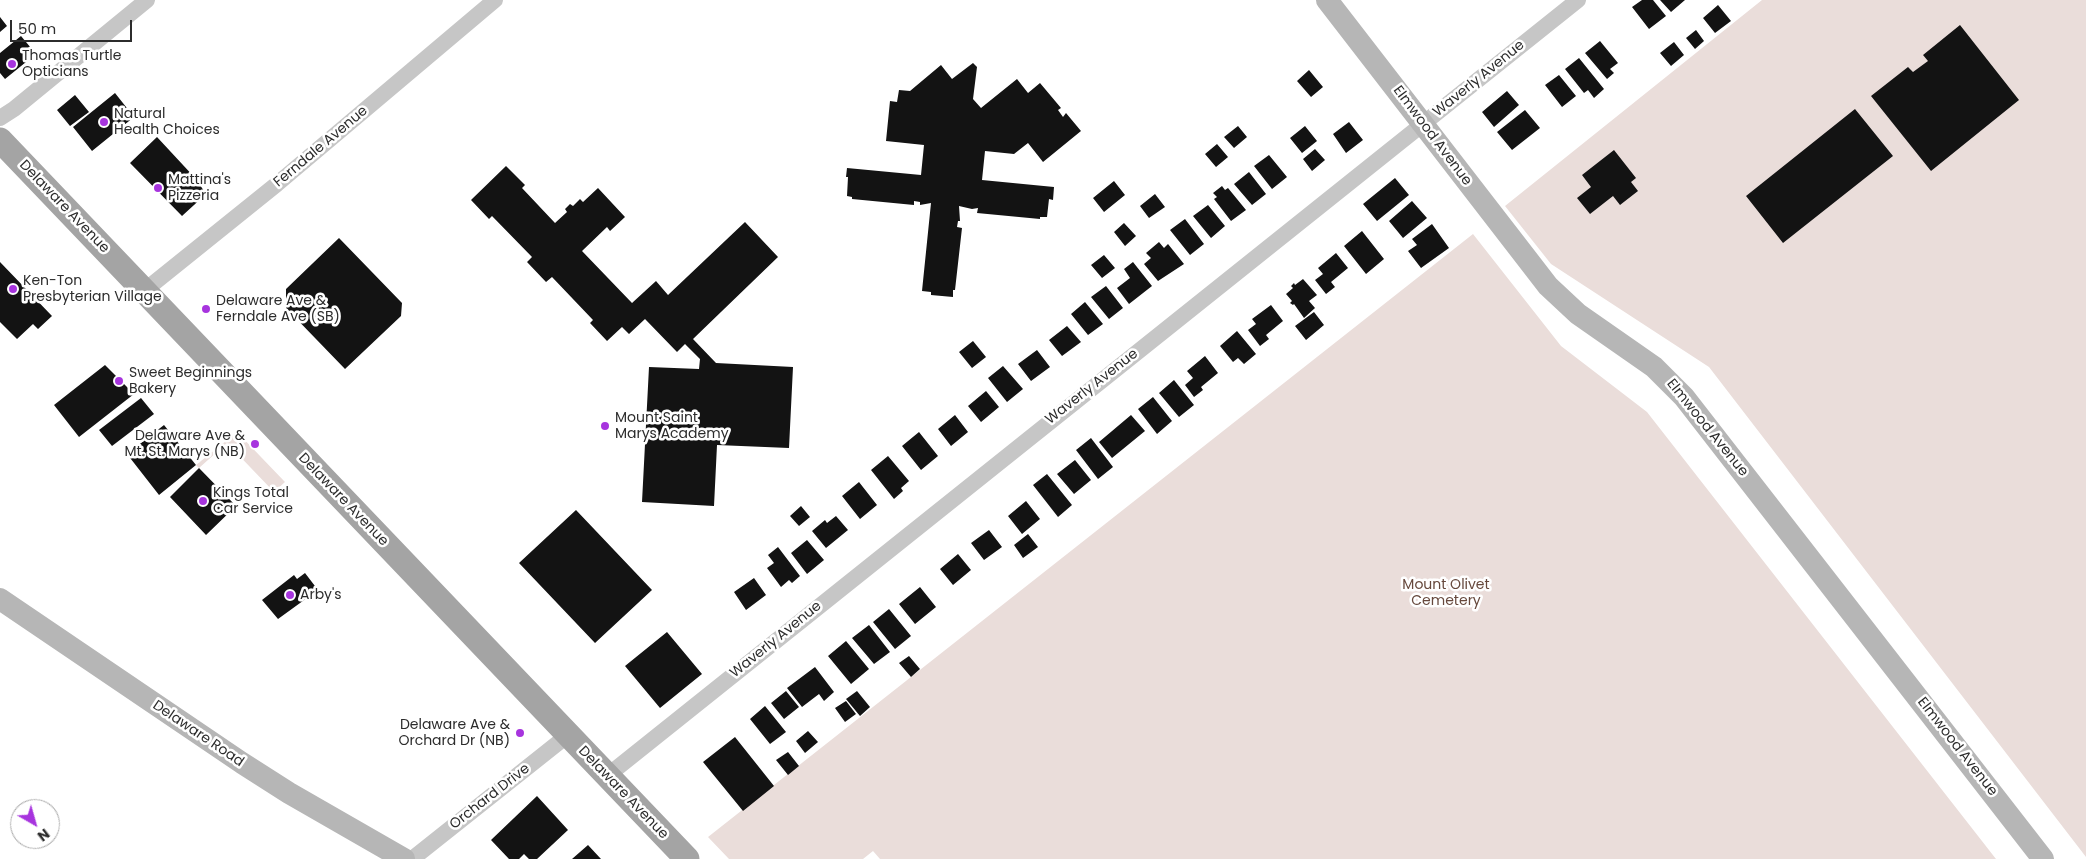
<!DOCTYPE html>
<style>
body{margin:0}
#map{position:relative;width:2086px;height:859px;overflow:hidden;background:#fff;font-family:Poppins,sans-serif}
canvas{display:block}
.north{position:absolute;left:10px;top:799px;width:50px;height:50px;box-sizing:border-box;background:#fff;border:1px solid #ababab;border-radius:50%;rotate:142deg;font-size:14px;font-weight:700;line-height:20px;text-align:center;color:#2c2c2c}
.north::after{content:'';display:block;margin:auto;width:18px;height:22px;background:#a734de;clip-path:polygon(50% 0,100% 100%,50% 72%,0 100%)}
.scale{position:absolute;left:10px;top:20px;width:122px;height:22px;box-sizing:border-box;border:2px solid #2c2c2c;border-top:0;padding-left:6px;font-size:15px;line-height:18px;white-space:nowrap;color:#2c2c2c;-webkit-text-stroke:4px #fff;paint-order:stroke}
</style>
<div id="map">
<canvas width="2086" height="859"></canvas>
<div class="north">N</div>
<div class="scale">50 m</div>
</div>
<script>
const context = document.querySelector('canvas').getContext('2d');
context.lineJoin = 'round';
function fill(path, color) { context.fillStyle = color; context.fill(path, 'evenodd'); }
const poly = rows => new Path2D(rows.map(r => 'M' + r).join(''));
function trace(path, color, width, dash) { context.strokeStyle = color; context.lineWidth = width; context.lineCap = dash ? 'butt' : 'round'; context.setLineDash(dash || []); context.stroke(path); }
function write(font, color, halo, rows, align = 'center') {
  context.font = font + ' Poppins,sans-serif'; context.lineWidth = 5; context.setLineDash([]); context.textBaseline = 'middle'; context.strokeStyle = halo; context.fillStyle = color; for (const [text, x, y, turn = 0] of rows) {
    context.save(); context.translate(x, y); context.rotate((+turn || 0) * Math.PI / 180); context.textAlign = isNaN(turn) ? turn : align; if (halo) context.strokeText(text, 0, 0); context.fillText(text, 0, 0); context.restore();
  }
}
const green = poly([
 [1762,0,2086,0,2086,857,1709,367,1551,264,1505,206],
 [1473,234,1561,346,1647,412,1996,859,880,859,873,851,863,859,729,859,708,837],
 [237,432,285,482,274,492,227,443,199,468,196,465]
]);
const building = poly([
 [1642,0,1653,0,1666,16,1649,29,1632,7],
 [1660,0,1685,0,1671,12],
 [1718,5,1731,21,1715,33,1703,18],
 [0,17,7,26,0,32],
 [1960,25,2019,100,1931,171,1871,96,1908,67,1913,72,1928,61,1923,55],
 [1696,30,1704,41,1695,49,1686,38],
 [21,36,36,54,5,79,0,73,0,53],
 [1600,41,1618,63,1610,69,1614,73,1607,79,1585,53],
 [1674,42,1684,55,1671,66,1660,53],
 [1579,58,1604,89,1594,98,1588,90,1584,93,1565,69],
 [973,63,977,67,973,99,981,108,1017,79,1028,93,1040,83,1061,108,1058,110,1063,117,1066,113,1081,131,1043,162,1028,143,1014,154,985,151,982,180,1054,187,1053,200,1049,199,1047,217,1040,217,1040,219,977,213,978,208,972,209,959,206,960,221,958,221,957,227,962,228,955,290,953,290,953,297,931,295,931,292,922,291,931,203,920,205,920,202,914,201,914,205,852,199,852,197,847,196,848,177,846,177,847,168,921,175,924,145,886,141,890,101,897,102,899,90,910,91,941,65,952,79],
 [1309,70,1323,87,1311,97,1297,81],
 [1559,75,1576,96,1562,107,1545,85],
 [1507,91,1519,105,1494,127,1482,112],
 [115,93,134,117,92,151,73,127],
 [75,95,89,112,70,126,57,110],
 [1855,109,1893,156,1783,243,1746,196],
 [1525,110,1540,128,1512,150,1497,132],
 [1349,122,1363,140,1346,153,1333,134],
 [1238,126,1247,137,1234,148,1224,137],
 [1305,126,1317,141,1302,153,1290,138],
 [157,137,196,179,206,194,182,216,130,163],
 [1217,144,1228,157,1216,167,1205,154],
 [1315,149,1325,160,1312,171,1303,159],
 [1614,150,1636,178,1631,182,1638,191,1620,205,1613,196,1590,214,1577,198,1591,187,1582,175],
 [1269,155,1287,177,1272,189,1254,166],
 [506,166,525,185,522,188,555,223,567,212,565,209,570,204,573,206,580,199,583,202,598,188,625,217,610,231,607,227,582,251,632,303,656,281,668,295,745,222,778,257,693,339,716,363,793,367,789,448,717,445,714,506,642,502,649,367,699,369,700,359,685,344,677,352,645,319,629,334,622,327,607,341,590,323,593,320,552,277,546,282,527,262,532,257,492,216,489,219,471,200],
 [1249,172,1266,194,1252,205,1234,184],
 [1395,178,1409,195,1377,221,1363,204],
 [1114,181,1125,195,1104,212,1093,198],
 [1222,186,1225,190,1228,188,1246,210,1231,221,1214,199,1217,197,1213,193],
 [1155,194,1165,207,1149,218,1140,206],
 [1412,201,1427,218,1403,238,1389,221],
 [1208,205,1225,226,1211,238,1193,216],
 [1185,219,1204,244,1190,255,1170,230],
 [1124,223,1136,236,1125,246,1114,232],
 [1432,224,1449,248,1421,268,1408,251,1417,245,1412,239],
 [1362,231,1384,259,1366,274,1344,246],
 [339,238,402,303,401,316,345,369,286,308,286,289],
 [1159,242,1164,248,1168,244,1184,264,1158,281,1144,264,1151,258,1146,253],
 [1336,253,1348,268,1331,282,1335,287,1326,294,1315,280,1323,274,1318,268],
 [1104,255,1115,268,1102,278,1091,265],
 [0,262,52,316,38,329,33,324,17,339,0,322],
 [1133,262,1152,286,1129,304,1117,288,1130,278,1124,269],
 [1303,279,1317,295,1309,301,1315,308,1304,318,1294,304,1293,305,1290,303,1292,301,1286,294,1293,288,1291,286,1294,283,1295,285],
 [1106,286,1123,308,1109,319,1091,297],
 [1085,302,1103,324,1088,335,1071,314],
 [1271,305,1283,321,1266,335,1269,339,1260,346,1248,330,1256,324,1252,319],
 [1314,312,1324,325,1306,340,1295,326],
 [1067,326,1081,342,1062,356,1049,340],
 [1237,331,1256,354,1244,364,1238,358,1233,362,1220,346],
 [973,341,986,357,972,368,959,352],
 [1037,350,1050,367,1031,381,1018,364],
 [1205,356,1218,373,1201,387,1203,390,1194,397,1185,385,1193,378,1187,371],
 [105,365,134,394,79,437,54,405],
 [1003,366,1023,389,1007,402,988,378],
 [1174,380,1194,405,1179,417,1159,393],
 [986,391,999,407,981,422,968,406],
 [1153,397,1172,421,1157,434,1138,409],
 [141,398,154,414,112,446,99,430],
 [955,415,968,432,951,446,938,429],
 [1131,415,1145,431,1112,458,1099,442],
 [164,425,196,465,159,495,127,454],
 [919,432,938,456,921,470,902,446],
 [1091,438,1113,467,1098,479,1076,450],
 [888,456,909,481,901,488,903,491,894,499,871,470],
 [1075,460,1091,480,1074,494,1057,474],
 [199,468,236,506,206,535,170,497],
 [1047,474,1072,505,1058,517,1033,485],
 [859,482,877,505,860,519,842,496],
 [1026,501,1040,519,1022,534,1008,516],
 [801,506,810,517,799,526,790,516],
 [576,510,652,590,595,643,519,563],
 [836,516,848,530,826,548,812,531,825,520,827,523],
 [989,530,1002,547,984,560,971,543],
 [1028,534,1038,547,1023,558,1014,545],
 [807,540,824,560,807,574,791,553],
 [778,547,800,576,792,583,789,580,781,587,767,568,774,563,768,555],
 [958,554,971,570,953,585,940,569],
 [305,573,318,590,278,619,262,600,294,575,297,579],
 [754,578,766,595,746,610,734,592],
 [920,587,936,607,915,624,899,604],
 [889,609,911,636,895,649,873,622],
 [869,625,890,652,874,664,852,638],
 [667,632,702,674,660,708,625,666],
 [846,641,869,669,851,684,828,656],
 [909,656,920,669,911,677,899,663],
 [815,667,834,692,824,701,819,694,802,707,787,688],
 [786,691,799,707,784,719,771,703],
 [857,691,870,707,860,716,846,699],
 [846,701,856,714,845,722,835,708],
 [765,706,786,732,770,744,750,719],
 [808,731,818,742,805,753,796,741],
 [735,737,774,786,743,811,703,762],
 [788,752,799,766,788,775,776,760],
 [537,796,568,830,537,859,529,859,524,854,519,859,509,859,491,840],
 [588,845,601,859,572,859]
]);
const street = poly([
 [0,118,14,109,147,0],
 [144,291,277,184,495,0],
 [607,776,1578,0],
 [412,859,568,735]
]);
const secondary = poly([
 [1327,0,1548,286,1578,314,1654,367,1684,397,2043,859],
 [0,599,242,763,289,793,404,859]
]);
const primary = poly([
 [0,140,687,859]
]);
const markers = [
 [12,64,5,"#a734de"],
 [104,122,5,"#a734de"],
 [158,188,5,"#a734de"],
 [13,289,5,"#a734de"],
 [206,309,5,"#a734de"],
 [119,381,5,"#a734de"],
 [605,426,5,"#a734de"],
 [255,444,5,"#a734de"],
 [203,501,5,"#a734de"],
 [290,595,5,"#a734de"],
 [520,733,5,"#a734de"]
];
const poiNames = [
 ["Thomas Turtle",22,56],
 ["Opticians",22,72],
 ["Natural",114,114],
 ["Health Choices",114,130],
 ["Mattina's",168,180],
 ["Pizzeria",168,196],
 ["Ken-Ton",23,281],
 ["Presbyterian Village",23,297],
 ["Delaware Ave &",216,301],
 ["Ferndale Ave (SB)",216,317],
 ["Sweet Beginnings",129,373],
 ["Bakery",129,389],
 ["Mount Saint",615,418],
 ["Marys Academy",615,434],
 ["Delaware Ave &",245,436,"right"],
 ["Mt. St. Marys (NB)",245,452,"right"],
 ["Kings Total",213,493],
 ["Car Service",213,509],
 ["Arby's",300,595],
 ["Delaware Ave &",510,725,"right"],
 ["Orchard Dr (NB)",510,741,"right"]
];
const streetNames = [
 ["Waverly Avenue",1479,79,-39],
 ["Elmwood Avenue",1432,136,53],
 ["Ferndale Avenue",321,147,-40],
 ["Delaware Avenue",64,207,46],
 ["Waverly Avenue",1092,387,-38],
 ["Elmwood Avenue",1707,428,51],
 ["Delaware Avenue",343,500,46],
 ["Waverly Avenue",776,640,-39],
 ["Delaware Road",198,734,34],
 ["Elmwood Avenue",1957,747,52],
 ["Delaware Avenue",623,793,46],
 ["Orchard Drive",490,797,-38]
];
const parkNames = [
 ["Mount Olivet",1446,585],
 ["Cemetery",1446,601]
];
fill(green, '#eaddda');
fill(building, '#131313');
trace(street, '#c6c6c6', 16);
trace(secondary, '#b6b6b6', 22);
trace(primary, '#a4a4a4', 25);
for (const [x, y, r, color] of markers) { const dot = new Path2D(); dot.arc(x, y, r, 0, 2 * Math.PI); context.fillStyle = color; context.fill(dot); trace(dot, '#fff', 2); }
write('14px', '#2c2c2c', '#fff', poiNames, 'left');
write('14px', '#2c2c2c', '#fff', streetNames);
write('14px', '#66483c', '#fff', parkNames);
</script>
